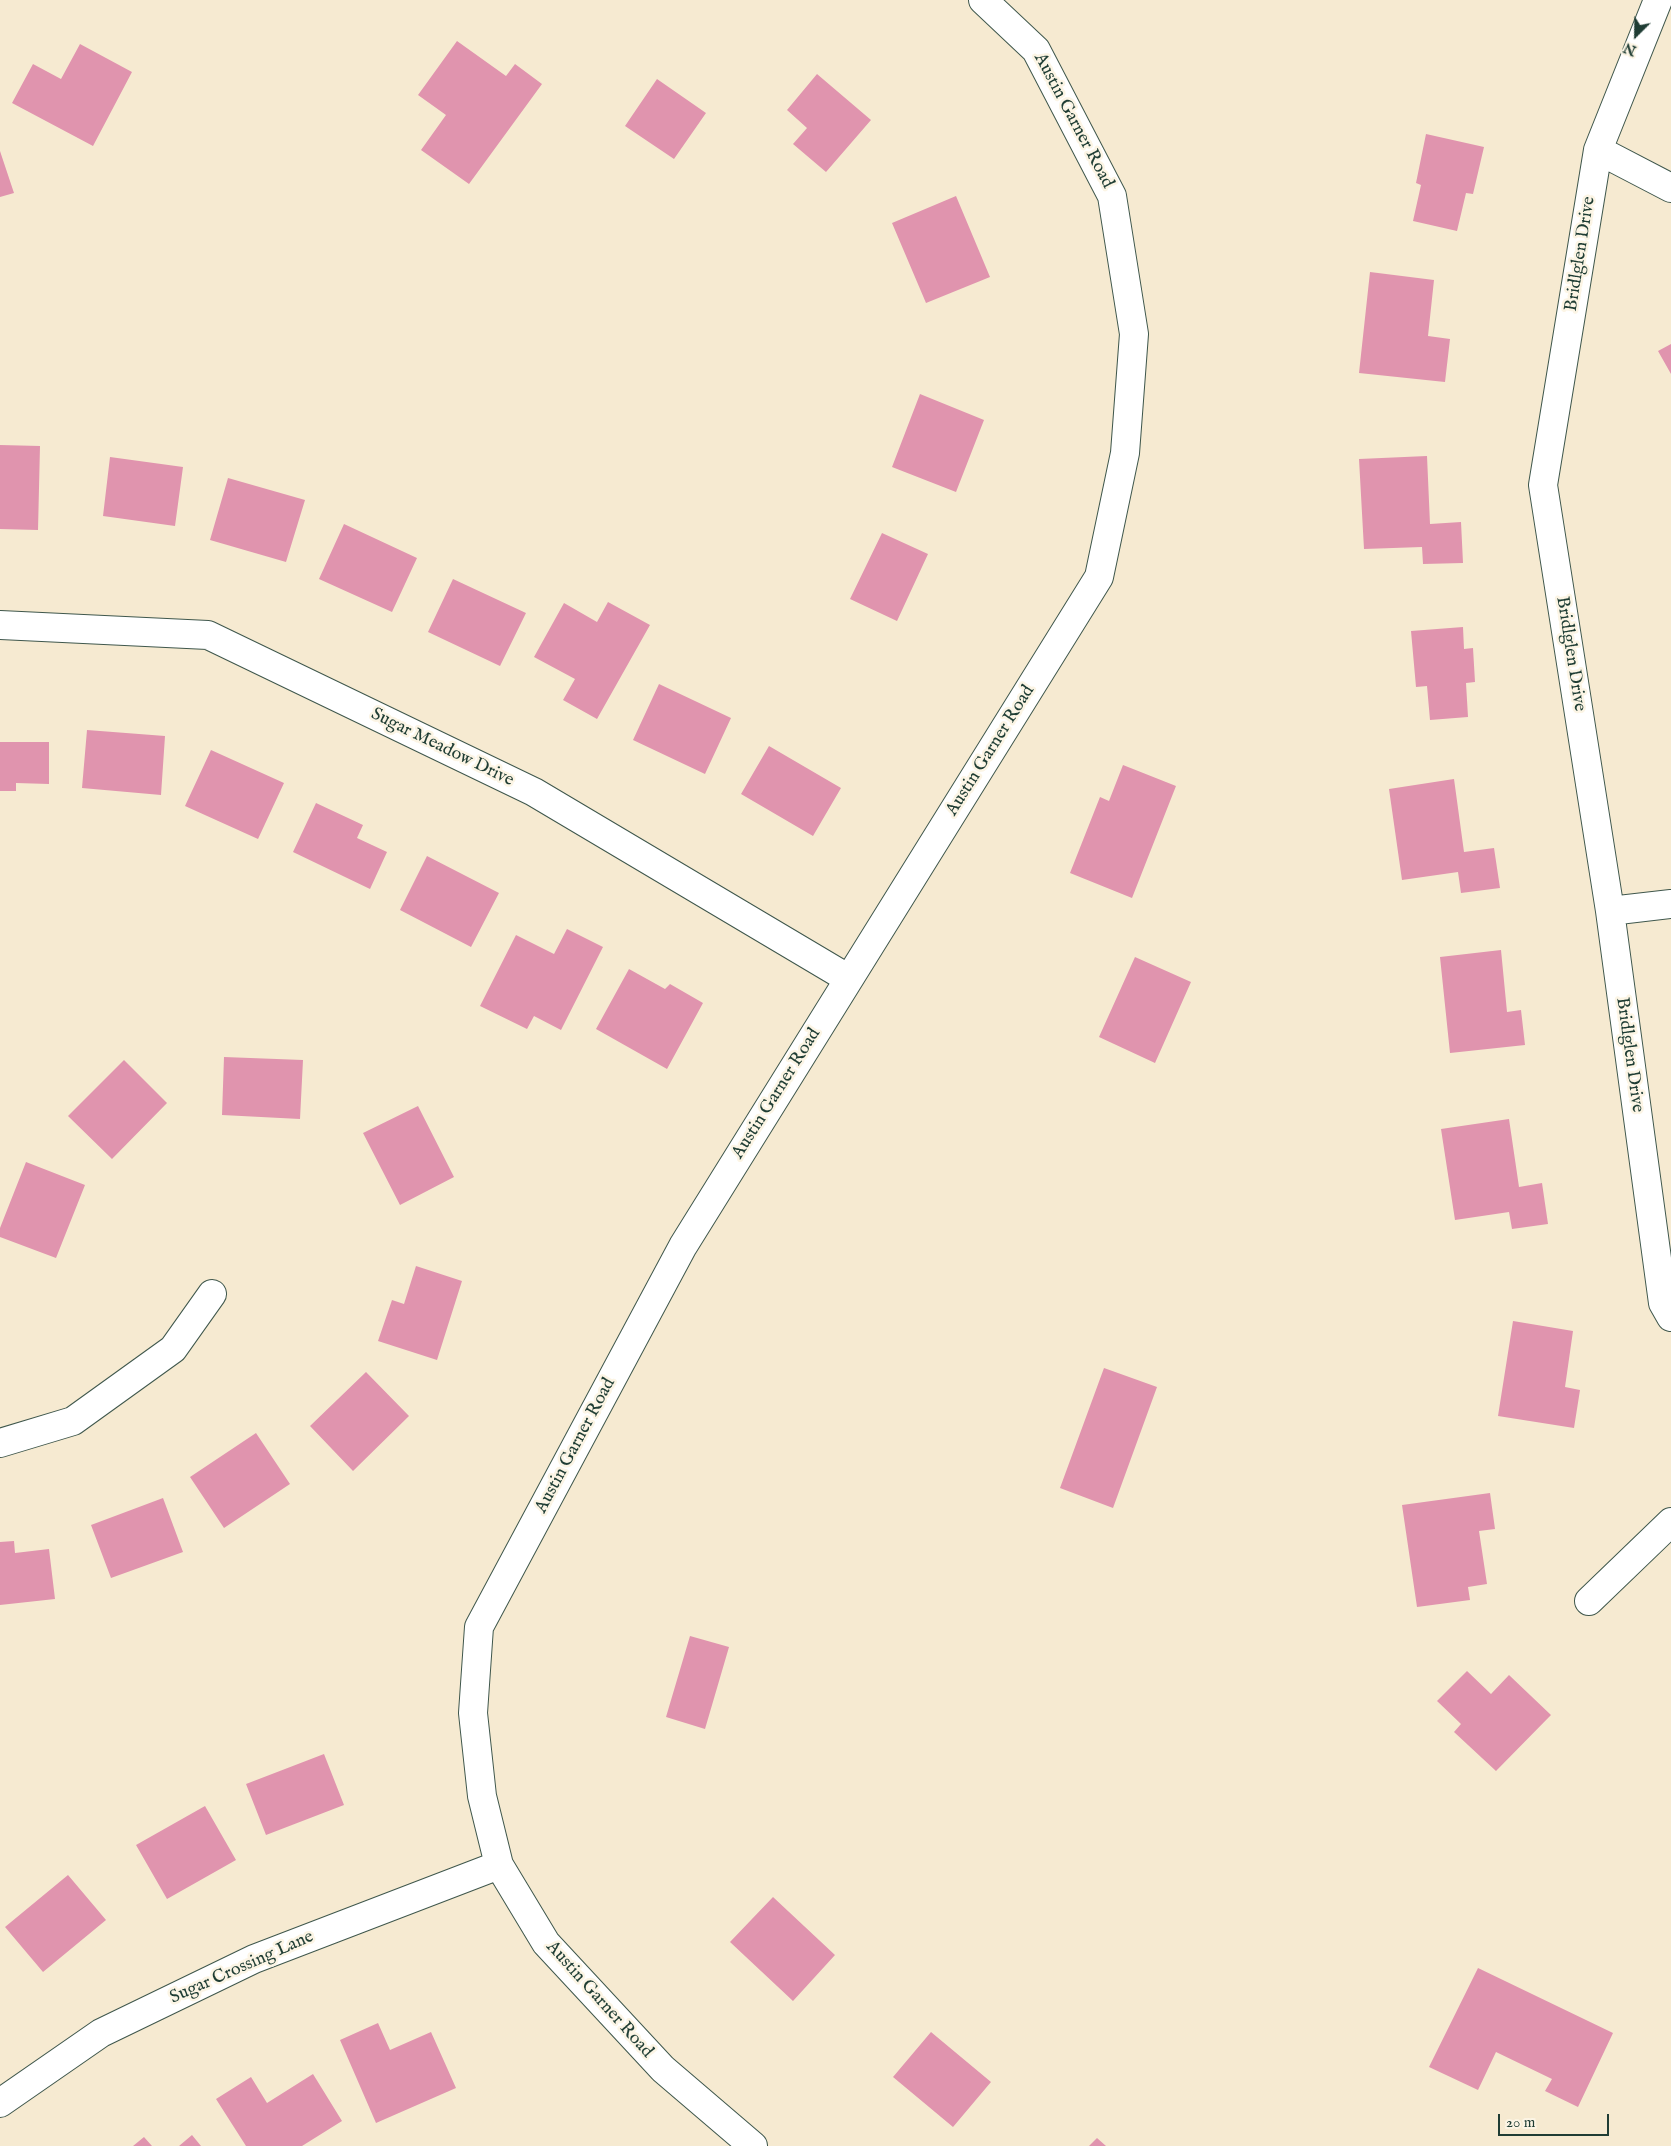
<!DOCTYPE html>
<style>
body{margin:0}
#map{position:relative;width:1671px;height:2146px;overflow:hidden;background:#f6ead1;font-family:"IM FELL English",serif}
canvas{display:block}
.north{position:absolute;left:1611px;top:10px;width:50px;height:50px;-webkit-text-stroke:4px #fcf5e5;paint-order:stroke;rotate:203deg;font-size:14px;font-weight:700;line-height:20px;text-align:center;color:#1f3d34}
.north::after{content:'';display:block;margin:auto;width:18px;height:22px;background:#1f3d34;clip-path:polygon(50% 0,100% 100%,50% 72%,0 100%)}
.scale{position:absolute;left:1498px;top:2114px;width:111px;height:22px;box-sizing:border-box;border:2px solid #1f3d34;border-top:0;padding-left:6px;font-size:15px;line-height:18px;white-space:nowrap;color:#1f3d34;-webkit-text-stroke:4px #fcf5e5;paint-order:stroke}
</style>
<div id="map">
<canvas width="1671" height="2146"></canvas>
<div class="north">N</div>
<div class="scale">20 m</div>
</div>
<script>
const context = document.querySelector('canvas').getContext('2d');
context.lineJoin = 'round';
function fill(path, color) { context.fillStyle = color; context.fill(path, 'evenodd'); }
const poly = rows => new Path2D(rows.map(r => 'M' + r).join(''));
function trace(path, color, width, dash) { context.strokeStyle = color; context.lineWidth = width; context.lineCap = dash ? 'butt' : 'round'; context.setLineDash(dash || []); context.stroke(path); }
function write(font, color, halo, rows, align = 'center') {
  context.font = font + ' "IM FELL English",serif'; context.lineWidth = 5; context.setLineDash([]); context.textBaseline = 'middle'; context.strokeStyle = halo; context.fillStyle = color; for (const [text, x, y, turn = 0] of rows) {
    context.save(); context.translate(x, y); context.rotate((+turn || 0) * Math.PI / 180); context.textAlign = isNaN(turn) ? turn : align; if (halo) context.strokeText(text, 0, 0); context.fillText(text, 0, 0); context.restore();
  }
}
const building = poly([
 [457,41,506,76,515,64,542,84,469,184,421,150,446,115,418,95],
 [80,44,132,72,93,146,12,103,33,64,61,79],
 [817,74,871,120,826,172,793,144,807,128,787,110],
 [657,79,706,113,674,159,625,126],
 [1426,134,1484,147,1473,194,1466,193,1457,231,1413,221,1421,185,1416,183],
 [0,151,14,193,0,197],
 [956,196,990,277,926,303,892,223],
 [1370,272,1434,280,1428,336,1450,339,1445,382,1359,373],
 [1671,344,1671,374,1658,351],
 [920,394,984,420,956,492,892,467],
 [0,445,40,446,38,530,0,529],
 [1427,456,1430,524,1461,522,1463,563,1423,564,1422,547,1364,549,1359,459],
 [110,457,183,467,175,526,103,516],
 [228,478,305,500,286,562,210,540],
 [344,524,417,558,392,612,319,579],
 [882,533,928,554,897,621,850,599],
 [453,579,526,613,500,666,428,632],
 [608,602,650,625,597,719,563,700,575,679,534,657,564,603,597,622],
 [1463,627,1464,649,1473,648,1475,682,1466,683,1468,717,1430,720,1427,686,1416,687,1411,631],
 [659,684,731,718,705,774,633,740],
 [87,730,165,736,161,795,82,788],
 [0,742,49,742,49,784,16,783,16,791,0,791],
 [769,746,841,788,813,836,741,794],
 [211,750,284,783,258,839,185,806],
 [1123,765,1176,786,1132,898,1070,873,1100,797,1109,801],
 [1454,779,1464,852,1494,848,1500,888,1461,893,1458,872,1402,880,1389,789],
 [316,803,363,825,357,838,387,852,370,889,293,852],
 [427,856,499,893,471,947,400,910],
 [567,929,603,947,561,1030,534,1016,527,1029,480,1006,516,935,554,954],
 [1501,950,1507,1012,1521,1010,1525,1045,1450,1053,1440,957],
 [1135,957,1191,982,1155,1063,1099,1037],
 [629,969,665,989,670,984,703,1003,667,1069,596,1029],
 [224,1057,303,1060,300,1119,222,1115],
 [124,1060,167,1103,112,1159,68,1116],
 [418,1106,454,1177,400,1205,363,1133],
 [1509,1119,1519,1187,1542,1183,1548,1224,1512,1229,1509,1212,1455,1220,1441,1129],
 [26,1162,85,1185,56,1258,0,1237,0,1228],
 [416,1266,462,1281,437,1360,378,1341,392,1300,404,1304],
 [1513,1321,1573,1331,1565,1387,1580,1390,1574,1428,1498,1416],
 [1104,1368,1157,1387,1113,1508,1060,1488],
 [366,1372,409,1416,353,1471,310,1426],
 [256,1433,290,1484,224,1528,190,1477],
 [1490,1493,1495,1529,1479,1531,1487,1584,1468,1587,1470,1600,1417,1607,1402,1505],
 [163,1498,183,1552,111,1578,91,1525],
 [14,1541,15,1553,49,1549,55,1599,0,1605,0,1542],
 [690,1636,729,1647,705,1729,666,1717],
 [1467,1671,1491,1694,1509,1675,1551,1715,1496,1771,1454,1732,1461,1724,1437,1701],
 [324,1754,344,1805,266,1835,246,1784],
 [205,1806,236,1860,167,1899,136,1845],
 [68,1875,106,1920,43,1972,5,1927],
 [773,1897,835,1955,793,2001,730,1942],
 [1478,1968,1613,2033,1578,2107,1545,2091,1552,2079,1496,2052,1478,2090,1429,2067],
 [378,2023,390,2050,431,2032,456,2088,376,2123,340,2040],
 [931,2032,991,2082,953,2127,893,2077],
 [313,2074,342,2121,302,2146,246,2146,216,2099,251,2077,267,2103],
 [192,2135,201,2146,179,2146],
 [144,2137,152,2146,133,2146],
 [1097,2138,1106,2146,1089,2146]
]);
const minor = poly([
 [1658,0,1598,150,1543,485,1610,911,1663,1303,1671,1317],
 [1598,150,1671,188],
 [0,625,208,635,534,792,849,979],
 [1610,911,1671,904],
 [0,1443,73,1421,173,1349,212,1294],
 [1589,1601,1671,1522],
 [0,2103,101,2033,254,1959,499,1865],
 [753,2146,663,2069,546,1943,499,1865,482,1796,473,1713,479,1627,683,1246,1099,577,1125,453,1134,334,1112,196,1036,50,983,0]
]);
const streetNames = [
 ["Austin Garner Road",1073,121,62],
 ["Bridlglen Drive",1581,254,-81],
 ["Bridlglen Drive",1570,654,81],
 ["Sugar Meadow Drive",442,748,26],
 ["Austin Garner Road",991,751,-58],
 ["Bridlglen Drive",1629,1055,82],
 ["Austin Garner Road",777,1094,-58],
 ["Austin Garner Road",576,1446,-62],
 ["Sugar Crossing Lane",242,1968,-24],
 ["Austin Garner Road",599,2000,48]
];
fill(building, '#e094ae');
trace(minor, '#3f574c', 30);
trace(minor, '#fff', 28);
write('18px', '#1f3d34', '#fcf5e5', streetNames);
</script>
